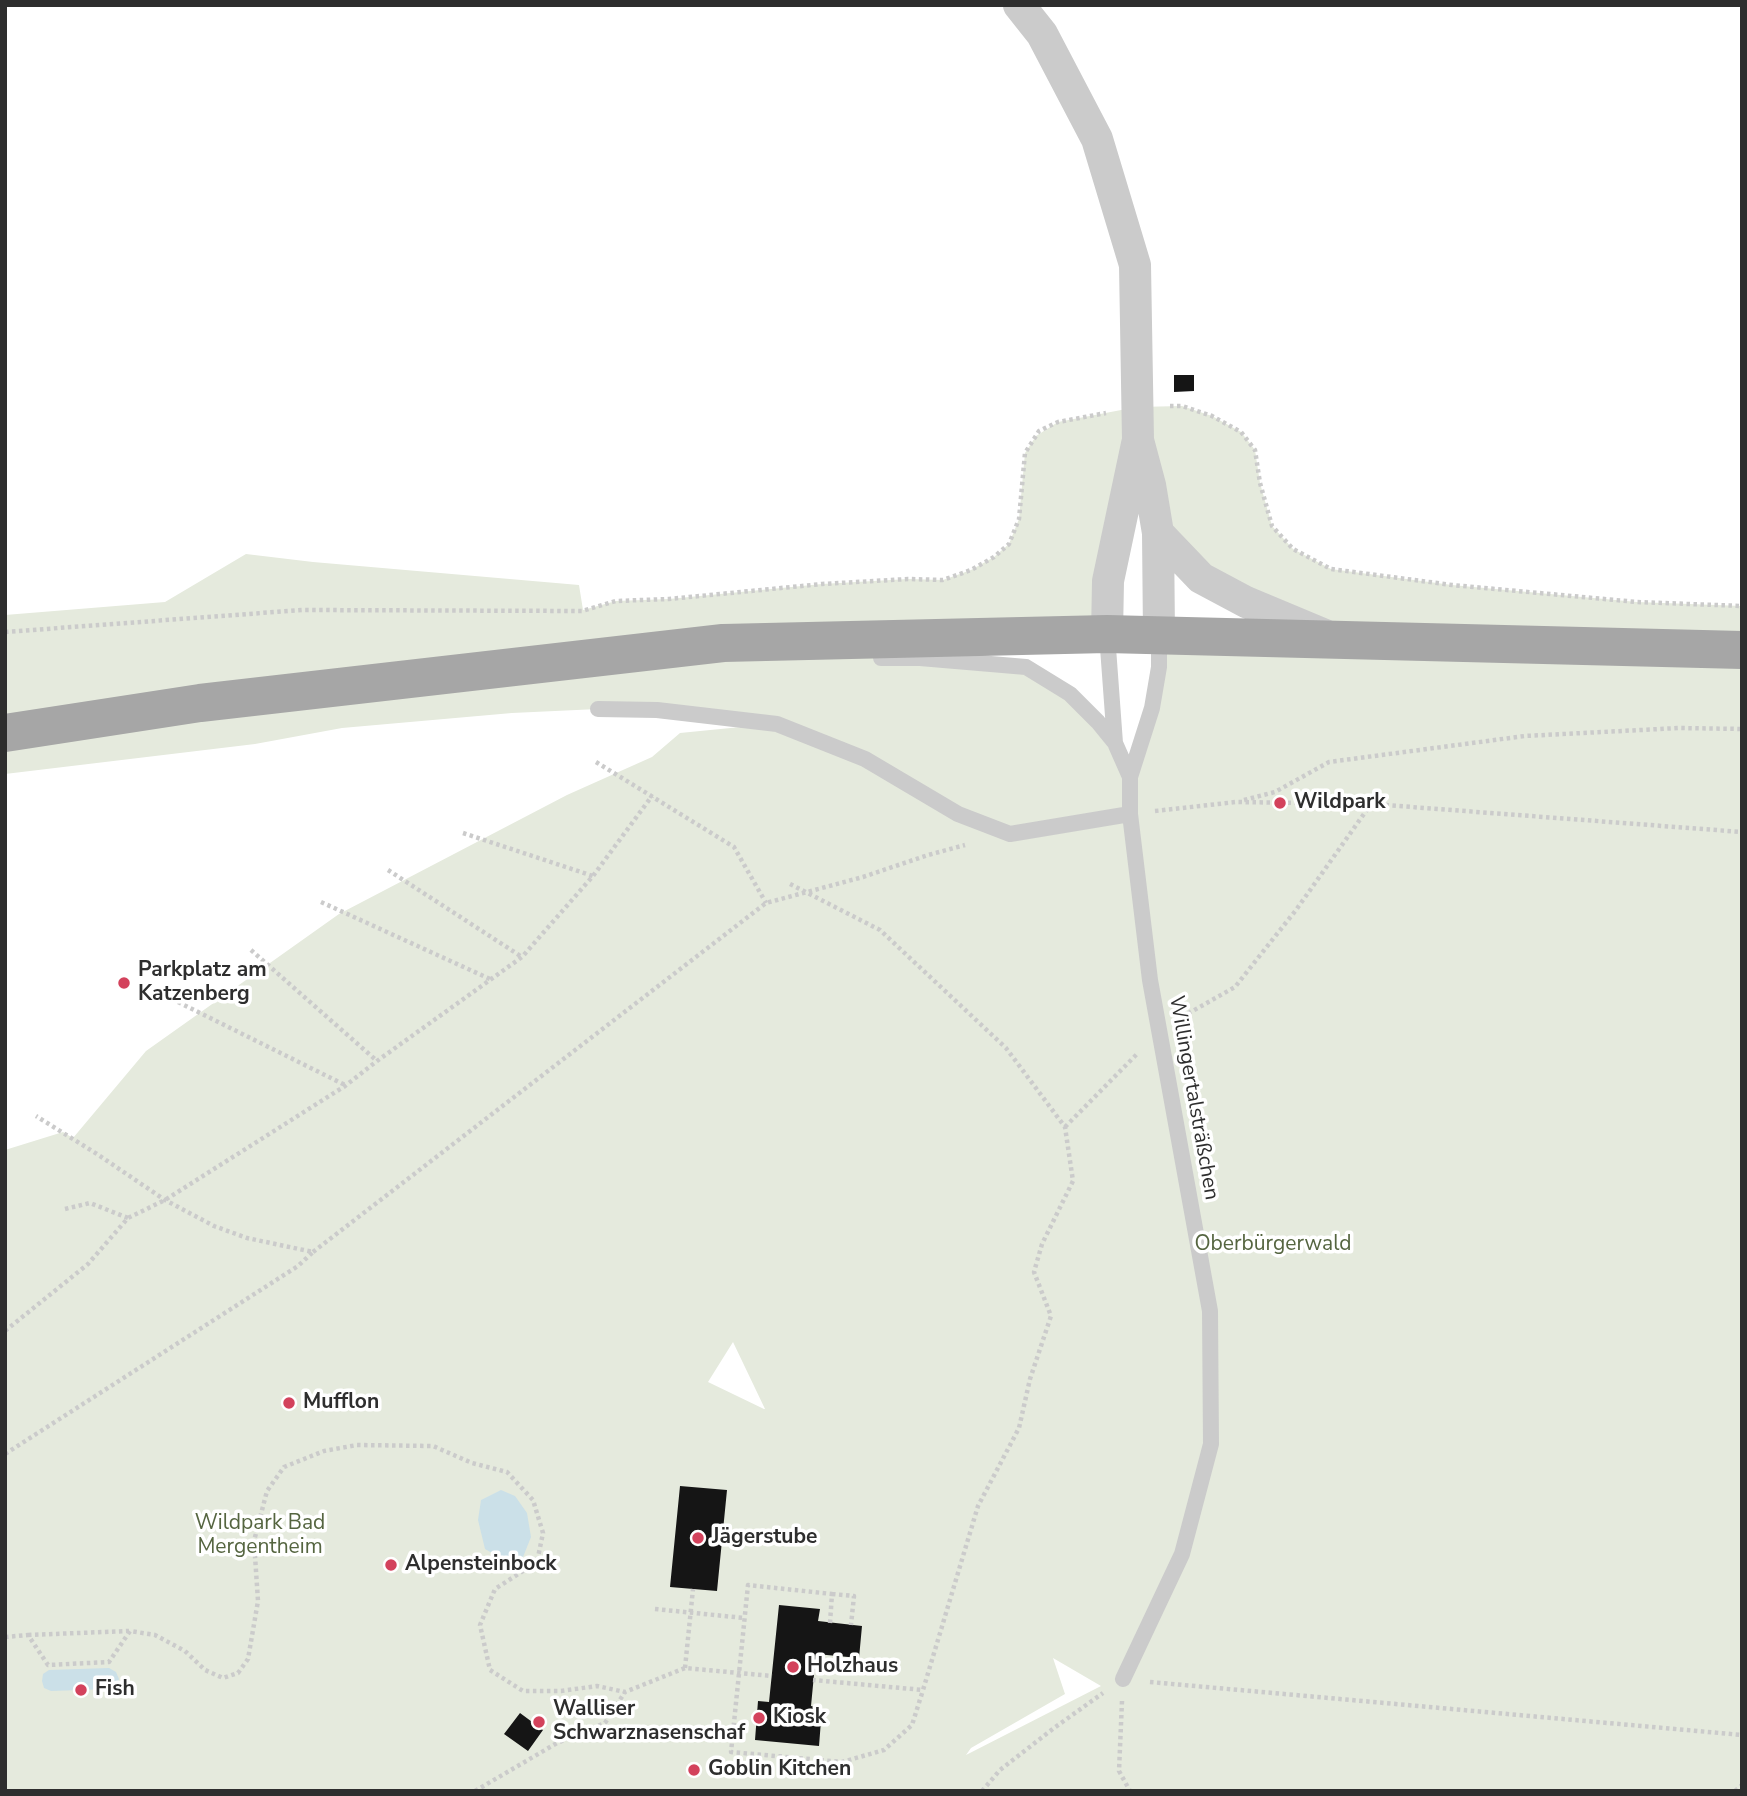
<!DOCTYPE html>
<meta charset="utf-8">
<style>
body{margin:0}
#map{position:relative;width:1747px;height:1796px;overflow:hidden;background:#fff;font-family:"Nunito Sans",sans-serif}
canvas{display:block}
.frame{position:absolute;inset:0;border:7px solid #2e2e2e;pointer-events:none}
</style>
<div id="map">
<canvas width="1747" height="1796"></canvas>
<div class="frame"></div>
</div>
<script>
const context = document.querySelector('canvas').getContext('2d');
context.lineJoin = 'round';
function fill(path, color) { context.fillStyle = color; context.fill(path, 'evenodd'); }
const poly = rows => new Path2D(rows.map(r => 'M' + r).join(''));
function trace(path, color, width, dash) { context.strokeStyle = color; context.lineWidth = width; context.lineCap = dash ? 'butt' : 'round'; context.setLineDash(dash || []); context.stroke(path); }
function write(font, color, halo, rows, align = 'center') {
  context.font = font + ' "Nunito Sans",sans-serif'; context.lineWidth = 7; context.setLineDash([]); context.textBaseline = 'middle'; context.strokeStyle = halo; context.fillStyle = color; for (const [text, x, y, turn = 0] of rows) {
    context.save(); context.translate(x, y); context.rotate((+turn || 0) * Math.PI / 180); context.textAlign = isNaN(turn) ? turn : align; if (halo) context.strokeText(text, 0, 0); context.fillText(text, 0, 0); context.restore();
  }
}
const green = poly([
 [1182,406,1212,416,1241,432,1255,450,1260,483,1272,526,1293,549,1331,569,1452,585,1637,602,1742,606,1742,1791,5,1791,5,1150,63,1132,73,1138,146,1051,339,914,567,795,652,757,680,733,771,724,598,709,512,713,342,728,255,744,5,774,5,615,165,602,246,554,313,562,579,585,583,610,616,601,669,599,822,584,908,579,943,580,971,570,994,557,1009,544,1019,519,1025,453,1036,436,1058,422,1137,407],
 [1138,442,1172,549,1330,638,1159,635,1152,708,1129,776,1070,694,1026,667,920,658,1107,634],
 [733,1342,765,1409,764,1409,708,1382],
 [1053,1658,1101,1686,966,1755,971,1748,1065,1694]
]);
const water = poly([
 [501,1490,515,1496,527,1513,531,1537,523,1557,506,1561,485,1549,478,1520,481,1500],
 [109,1668,116,1672,119,1679,116,1686,110,1689,51,1691,44,1688,42,1681,43,1674,49,1670]
]);
const building = poly([
 [1174,375,1194,375,1194,391,1174,392],
 [680,1486,727,1490,717,1591,670,1587],
 [779,1605,820,1609,818,1621,862,1626,859,1658,816,1654,811,1706,822,1708,819,1746,755,1740,758,1701,769,1702],
 [520,1713,543,1730,528,1751,504,1734]
]);
const path = poly([
 [1170,406,1182,406,1212,416,1241,432,1255,450,1260,483,1272,526,1293,549,1331,569,1452,585,1637,602,1742,606],
 [5,632,302,610,582,611,616,601,669,599,822,584,908,579,943,580,971,570,994,557,1009,544,1019,519,1025,453,1039,431,1058,422,1106,413],
 [596,762,734,847,766,903],
 [1244,800,1275,792,1329,762,1525,736,1679,728,1742,729],
 [1155,811,1236,802,1372,804,1742,832],
 [463,833,593,876],
 [388,870,522,957],
 [790,884,880,930,1006,1048,1065,1127,1073,1181,1042,1244,1034,1272,1051,1316,1030,1379,1019,1428,978,1506,923,1690,813,1680],
 [321,902,490,979],
 [251,950,377,1061],
 [178,1002,345,1085],
 [1182,1017,1235,987,1296,910,1371,804],
 [1065,1127,1138,1053],
 [65,1209,90,1203,128,1218],
 [313,1252,766,903,863,877,928,855,965,845],
 [5,1331,88,1264,128,1218,165,1200,345,1086,377,1061,522,957,593,876,652,796],
 [5,1454,298,1266,313,1252,247,1238,214,1226,165,1200,97,1154,36,1116],
 [832,1594,854,1596,851,1625],
 [655,1609,744,1618],
 [830,1623,832,1594,748,1585,731,1752,842,1762,884,1750,912,1725,923,1690],
 [28,1635,129,1631],
 [5,1637,28,1635,48,1665,109,1662,130,1631,155,1635,185,1651,205,1670,223,1678,238,1673,248,1659,258,1601,254,1541,267,1491,284,1467,324,1451,357,1445,433,1446,472,1463,507,1472,533,1500,543,1533,537,1562,495,1589,480,1625,490,1670,523,1691,561,1691,597,1686,625,1692,685,1668,772,1676],
 [685,1668,693,1589],
 [1150,1682,1742,1735],
 [1122,1701,1119,1771,1130,1791],
 [475,1791,557,1743,605,1723,625,1692],
 [982,1791,1000,1770,1054,1728,1103,1693],
 [1735,1791,1742,1785]
]);
const service = poly([
 [1107,634,1115,743,1130,777],
 [881,658,920,658,1026,667,1070,694,1098,722,1115,743],
 [598,709,657,710,777,724,865,759,958,814,1010,834,1130,814,1130,777,1152,708,1159,667,1159,635],
 [1123,1679,1182,1554,1211,1444,1210,1311,1150,980,1130,814]
]);
const minor = poly([
 [1019,5,1042,34,1097,139,1135,265,1138,440,1150,485,1158,533,1159,635],
 [1158,533,1201,578,1246,602,1325,635],
 [1107,634,1108,581,1137,444]
]);
const primary = poly([
 [5,733,200,703,723,643,1107,634,1742,650]
]);
const markers = [
 [1280,803,7,"#d3425c"],
 [124,983,7,"#d3425c"],
 [289,1403,7,"#d3425c"],
 [698,1538,7,"#d3425c"],
 [391,1565,7,"#d3425c"],
 [793,1667,7,"#d3425c"],
 [81,1690,7,"#d3425c"],
 [759,1718,7,"#d3425c"],
 [539,1722,7,"#d3425c"],
 [694,1770,7,"#d3425c"]
];
const poiNames = [
 ["Wildpark",1294,803],
 ["Parkplatz am",138,971],
 ["Katzenberg",138,995],
 ["Mufflon",303,1403],
 ["Jägerstube",712,1538],
 ["Alpensteinbock",405,1565],
 ["Holzhaus",807,1667],
 ["Fish",95,1690],
 ["Walliser",553,1710],
 ["Schwarznasenschaf",553,1734],
 ["Kiosk",773,1718],
 ["Goblin Kitchen",708,1770]
];
const streetNames = [
 ["Willingertalsträßchen",1193,1098,80]
];
const parkNames = [
 ["Oberbürgerwald",1273,1245],
 ["Wildpark Bad",260,1524],
 ["Mergentheim",260,1548]
];
fill(green, '#e5eadd');
fill(water, '#cbe0e8');
fill(building, '#151515');
trace(path, '#cbcbcb', 4.5, [3.5, 3.5]);
trace(service, '#cbcbcb', 16);
trace(minor, '#cbcbcb', 32);
trace(primary, '#a6a6a6', 38);
for (const [x, y, r, color] of markers) { const dot = new Path2D(); dot.arc(x, y, r, 0, 2 * Math.PI); context.fillStyle = color; context.fill(dot); trace(dot, '#fff', 2.5); }
write('bold 21px', '#2e2e2e', '#fff', poiNames, 'left');
write('21px', '#2e2e2e', '#fff', streetNames);
write('21px', '#556540', '#fff', parkNames);
</script>
